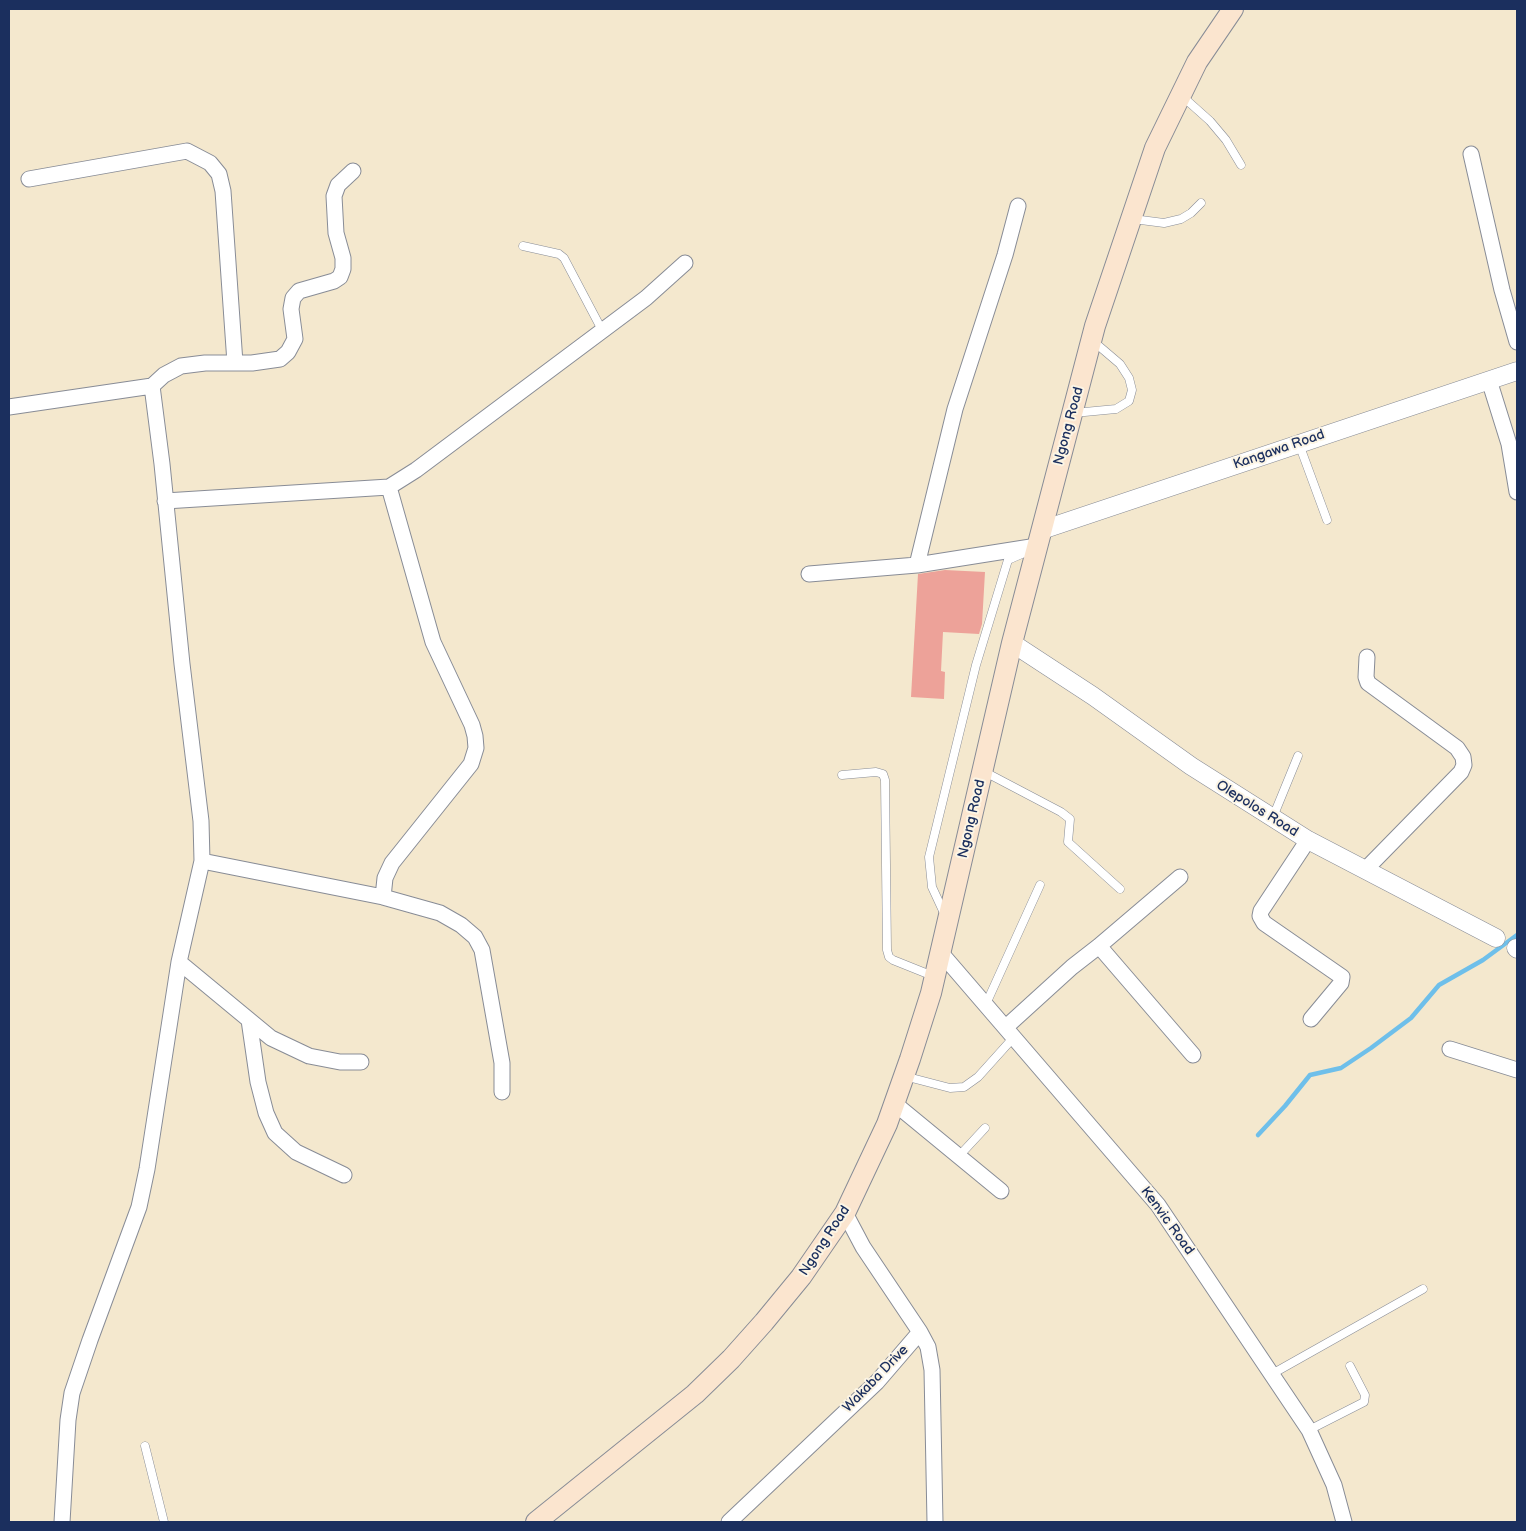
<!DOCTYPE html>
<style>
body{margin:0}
#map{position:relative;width:1526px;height:1531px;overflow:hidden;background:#f4e8ce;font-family:"Balsamiq Sans",sans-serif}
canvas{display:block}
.frame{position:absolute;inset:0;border:10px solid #1b2f5e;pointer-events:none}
</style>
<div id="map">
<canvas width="1526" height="1531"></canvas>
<div class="frame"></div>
</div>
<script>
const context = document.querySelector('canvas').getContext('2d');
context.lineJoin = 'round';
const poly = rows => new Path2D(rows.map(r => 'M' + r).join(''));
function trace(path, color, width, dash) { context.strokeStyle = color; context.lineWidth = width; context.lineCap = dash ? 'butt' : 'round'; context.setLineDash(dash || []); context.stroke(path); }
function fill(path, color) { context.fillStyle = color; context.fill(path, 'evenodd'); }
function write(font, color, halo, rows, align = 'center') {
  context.font = font + ' "Balsamiq Sans",sans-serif'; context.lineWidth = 4; context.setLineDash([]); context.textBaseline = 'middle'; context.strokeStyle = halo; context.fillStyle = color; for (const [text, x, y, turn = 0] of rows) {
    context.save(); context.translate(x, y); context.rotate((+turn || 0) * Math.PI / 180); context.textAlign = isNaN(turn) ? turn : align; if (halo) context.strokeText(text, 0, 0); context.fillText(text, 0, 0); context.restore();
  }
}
const stream = poly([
 [1258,1135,1285,1106,1310,1075,1341,1068,1371,1048,1411,1018,1439,985,1483,960,1517,935]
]);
const building = poly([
 [945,570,985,572,982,624,979,634,943,632,941,671,945,672,944,699,911,697,918,574]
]);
const service = poly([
 [1182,96,1210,121,1226,140,1241,165],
 [1133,219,1164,223,1181,219,1191,213,1201,203],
 [523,246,559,254,564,258,602,330],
 [1074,413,1116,409,1129,401,1132,390,1129,378,1120,364,1093,341],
 [1299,444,1327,520],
 [983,771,1061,812,1070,819,1068,842,1120,889],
 [842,775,876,772,883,774,885,780,887,950,889,957,893,960,933,976],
 [1273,817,1298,756],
 [945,915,932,887,929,857,976,665,1008,560,1024,553],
 [986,1004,1040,885],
 [904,1076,950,1088,964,1087,978,1077,1014,1037],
 [959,1156,985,1128],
 [1272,1374,1423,1289],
 [1309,1430,1364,1402,1365,1395,1350,1366],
 [145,1446,164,1522]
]);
const minor = poly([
 [1471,154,1502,290,1517,342],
 [29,179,187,151,210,163,219,174,223,191,235,363],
 [1489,380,1509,444,1517,492],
 [9,407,152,386,164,375,181,366,205,363,252,363,280,359,288,352,295,339,291,309,293,298,299,291,334,281,340,277,343,269,343,258,336,233,334,196,338,185,353,171],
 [165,501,389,487,416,470,646,298,685,263],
 [917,565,955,409,1005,255,1018,206],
 [809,574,917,565,1037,546],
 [1308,840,1261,911,1260,916,1264,923,1342,977,1341,983,1311,1019],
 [202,861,383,897,440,913,461,925,475,937,482,950,502,1063,502,1092],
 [1365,870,1461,772,1464,765,1463,757,1457,748,1368,683,1366,677,1367,657],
 [383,897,385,878,392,863,471,764,476,748,475,736,472,725,433,642,389,487],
 [1099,946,1193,1055],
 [941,953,1158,1205,1309,1430,1334,1485,1344,1522],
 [179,962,271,1038,309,1056,340,1062,361,1062],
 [249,1020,258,1082,266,1113,275,1133,296,1152,344,1175],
 [1006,1027,1072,967,1099,946,1180,877],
 [1450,1049,1517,1070],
 [894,1103,1001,1191],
 [920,1332,928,1347,932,1370,935,1522],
 [62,1522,68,1420,72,1393,90,1340,139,1207,147,1169,179,962,202,861,201,821,182,664,162,464,152,386],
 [729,1522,877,1382,920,1332,863,1247,845,1213]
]);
const tertiary = poly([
 [1042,530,1517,371],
 [1012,643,1093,696,1191,766,1308,840,1496,938],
 [1516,948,1517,949]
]);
const secondary = poly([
 [536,1522,695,1394,731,1359,764,1322,801,1277,845,1213,887,1124,910,1059,931,993,1012,643,1095,326,1155,148,1197,62,1233,9]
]);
const streetNames = [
 ["Ngong Road",1069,426,-75],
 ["Kangawa Road",1279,450,-19],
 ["Olepolos Road",1257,809,32],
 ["Ngong Road",972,819,-77],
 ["Kenvic Road",1167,1221,54],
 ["Ngong Road",825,1241,-57],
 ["Wakaba Drive",876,1379,-46]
];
trace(stream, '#6ebfea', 4.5);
fill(building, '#eda299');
trace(service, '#888c96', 9);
trace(minor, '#888c96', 17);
trace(tertiary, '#888c96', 19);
trace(secondary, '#888c96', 22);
trace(service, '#fff', 8);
trace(minor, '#fff', 15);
trace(tertiary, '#fff', 18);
trace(secondary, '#fbe5cf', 20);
write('14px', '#1b2f5e', '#fcf5e5', streetNames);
</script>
